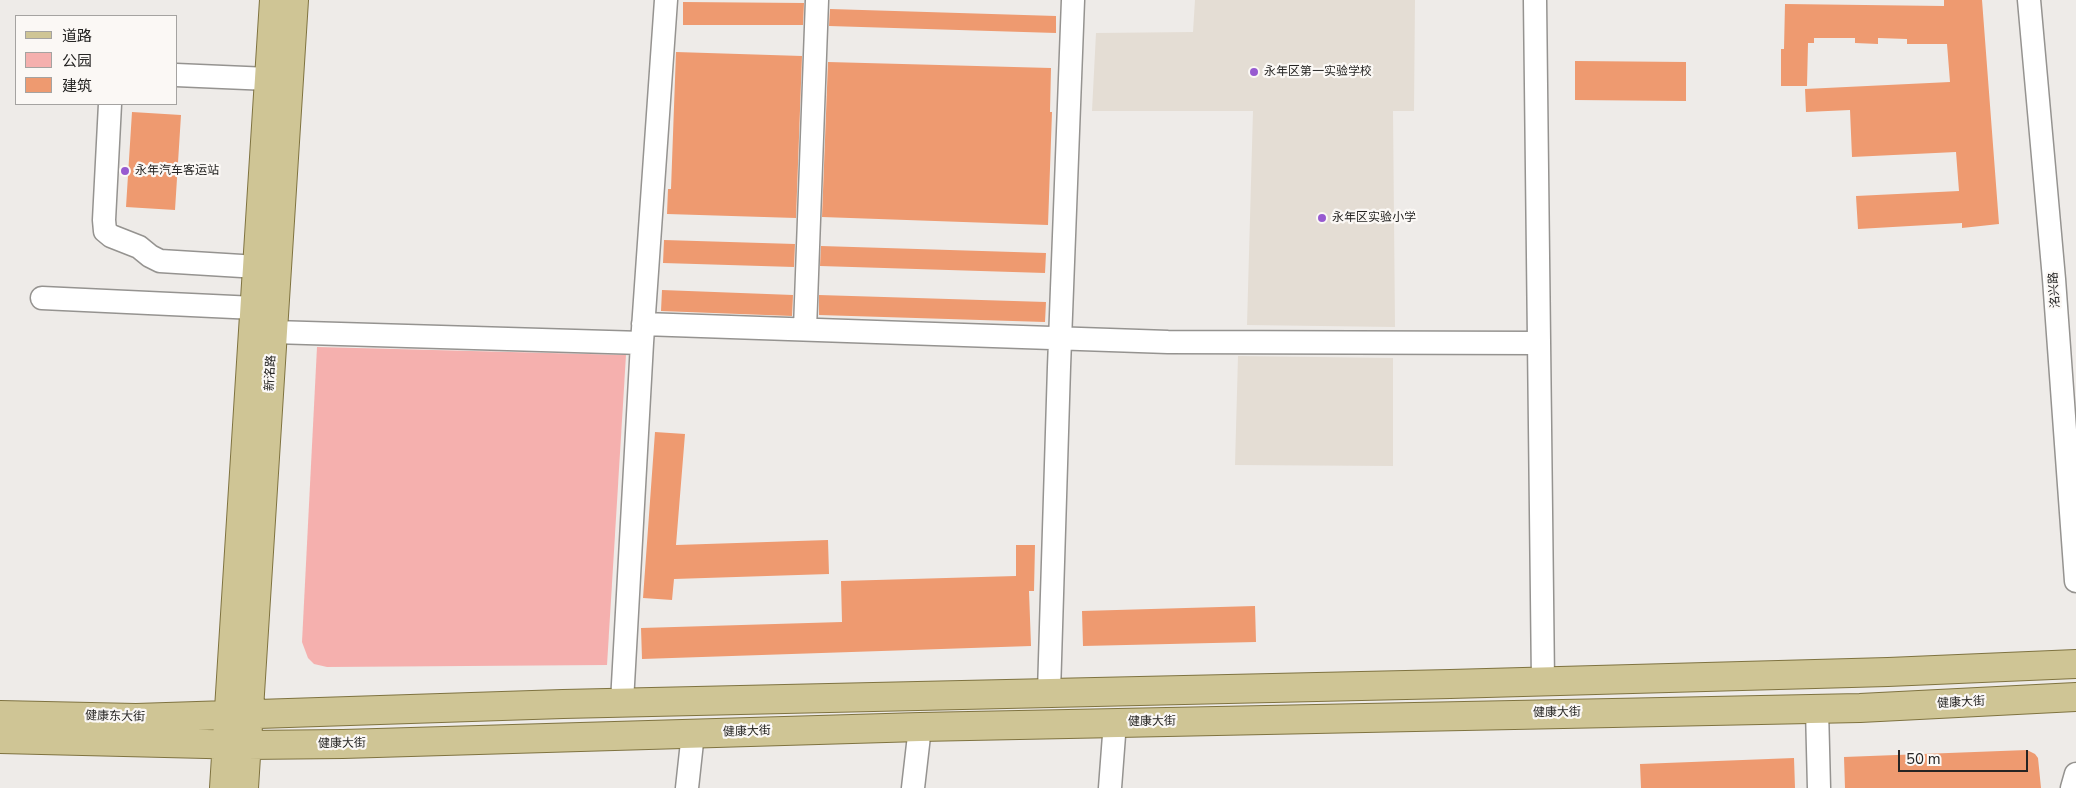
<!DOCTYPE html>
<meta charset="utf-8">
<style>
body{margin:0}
#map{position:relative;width:2076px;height:788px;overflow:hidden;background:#eeebe8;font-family:"Nunito Sans","Noto Sans SC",sans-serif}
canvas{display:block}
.legend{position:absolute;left:15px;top:15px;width:162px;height:90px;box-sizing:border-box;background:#fbf8f5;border:1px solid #a5a3a1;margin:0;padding:6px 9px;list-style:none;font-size:15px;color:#252423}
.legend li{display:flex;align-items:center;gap:10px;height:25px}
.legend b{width:25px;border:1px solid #a5a3a1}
.scale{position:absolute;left:1898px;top:750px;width:130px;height:22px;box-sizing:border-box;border:2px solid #252423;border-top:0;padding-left:6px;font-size:15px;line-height:18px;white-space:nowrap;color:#252423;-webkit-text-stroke:4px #fbf8f5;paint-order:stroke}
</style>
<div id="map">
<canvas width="2076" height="788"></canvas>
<ul class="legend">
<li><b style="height:6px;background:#cfc595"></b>道路</li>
<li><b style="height:14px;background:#f5b0ae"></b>公园</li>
<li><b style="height:14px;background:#ee9a70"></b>建筑</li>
</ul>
<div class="scale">50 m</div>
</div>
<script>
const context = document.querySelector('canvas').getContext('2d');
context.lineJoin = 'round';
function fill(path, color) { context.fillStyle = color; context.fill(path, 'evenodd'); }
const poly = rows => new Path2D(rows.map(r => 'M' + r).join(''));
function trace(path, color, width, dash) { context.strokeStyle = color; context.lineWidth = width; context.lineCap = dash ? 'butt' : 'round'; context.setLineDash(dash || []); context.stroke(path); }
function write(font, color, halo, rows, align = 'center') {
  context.font = font + ' "Nunito Sans","Noto Sans SC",sans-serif'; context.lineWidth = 4.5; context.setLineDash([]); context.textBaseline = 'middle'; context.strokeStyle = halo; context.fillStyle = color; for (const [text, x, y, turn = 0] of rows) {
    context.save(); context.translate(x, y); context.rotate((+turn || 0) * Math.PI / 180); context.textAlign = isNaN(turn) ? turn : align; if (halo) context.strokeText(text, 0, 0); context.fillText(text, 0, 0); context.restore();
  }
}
const built = poly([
 [1195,0,1415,0,1414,111,1393,111,1395,327,1247,325,1253,111,1092,111,1096,33,1193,32],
 [1238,356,1393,358,1393,466,1235,465]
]);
const green = poly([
 [317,347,626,355,607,665,327,667,314,664,308,658,302,642]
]);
const building = poly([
 [1944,0,1982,0,1999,224,1962,228,1962,223,1858,229,1856,196,1959,191,1956,152,1852,157,1850,110,1806,112,1805,89,1950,82,1947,44,1907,44,1907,39,1878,38,1878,44,1855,43,1855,38,1814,38,1814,43,1808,43,1807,86,1781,86,1781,49,1784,49,1785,4,1944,6],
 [683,2,804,3,803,25,683,25],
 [830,9,1056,16,1056,33,829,26],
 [676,52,802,56,796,218,667,214,668,189,671,189],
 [1575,61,1686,62,1686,101,1575,100],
 [828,62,1051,68,1050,112,1052,112,1048,225,822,217],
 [132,112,181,115,175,210,126,207],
 [664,240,795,244,794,267,663,263],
 [821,246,1046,253,1045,273,820,266],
 [662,290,793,295,792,316,661,311],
 [819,295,1046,302,1045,322,819,315],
 [655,432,685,434,676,545,828,540,829,574,674,579,672,600,643,598],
 [1016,545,1035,545,1034,591,1029,591,1031,646,642,659,641,628,842,622,841,581,1016,576],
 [1255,606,1256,642,1083,646,1082,611],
 [2027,750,2035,754,2038,758,2041,788,1845,788,1844,757],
 [1794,758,1795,788,1641,788,1640,764]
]);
const minor = poly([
 [1535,0,1543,681],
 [2029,0,2054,279,2076,581],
 [176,75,269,79],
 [110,104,104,220,105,231,111,236,139,247,150,256,160,261,258,267],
 [42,298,255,308],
 [643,324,1168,342,1539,343],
 [805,329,817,0],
 [273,332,642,343],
 [1049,692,1059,367,1073,0],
 [622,702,642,343,666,0],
 [1817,709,1819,788],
 [687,788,693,733],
 [913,788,920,727],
 [1110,788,1115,722],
 [2072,788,2076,774]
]);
const major = poly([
 [0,715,136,718,563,704,1450,684,1888,672,2076,664],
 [0,739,247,745,343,744,920,727,1860,708,2076,697],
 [224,788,274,0],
 [244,788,294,0]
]);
const markers = [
 [1254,72,5,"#975ad0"],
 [125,171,5,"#975ad0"],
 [1322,218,5,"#975ad0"]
];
const poiNames = [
 ["永年区第一实验学校",1264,72],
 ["永年汽车客运站",135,171],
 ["永年区实验小学",1332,218]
];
const streetNames = [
 ["洺兴路",2055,290,-94],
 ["新洺路",271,373,-87],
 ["健康大街",1961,703,-3],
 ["健康大街",1557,713,-1],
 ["健康东大街",115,717,1],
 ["健康大街",1152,722,-1],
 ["健康大街",747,732,-2],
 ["健康大街",342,744,-1]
];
fill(built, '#e4ddd4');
fill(green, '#f5b0ae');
fill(building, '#ee9a70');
trace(minor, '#959390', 25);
trace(major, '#7f7340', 30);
trace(minor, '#fff', 22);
trace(major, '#cfc595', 28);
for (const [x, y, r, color] of markers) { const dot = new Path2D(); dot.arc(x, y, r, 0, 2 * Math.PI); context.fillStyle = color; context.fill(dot); trace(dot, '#fbf8f5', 2); }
write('12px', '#252423', '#fbf8f5', poiNames, 'left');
write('12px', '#252423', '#fbf8f5', streetNames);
</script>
